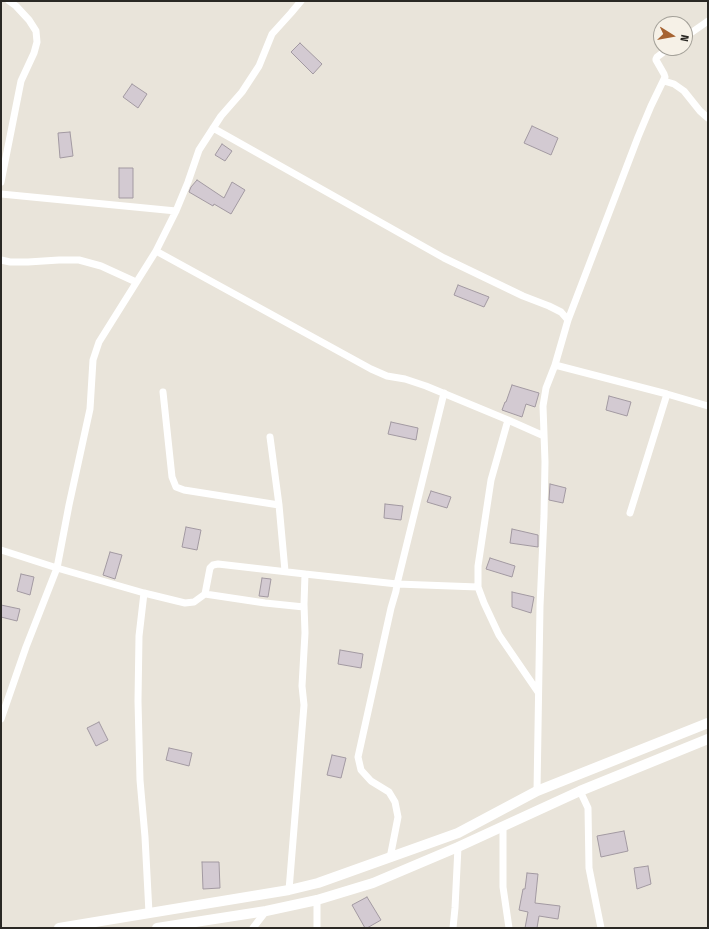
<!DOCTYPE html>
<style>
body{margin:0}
#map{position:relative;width:709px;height:929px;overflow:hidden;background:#e9e4da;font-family:"Fira Sans Condensed",sans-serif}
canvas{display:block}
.frame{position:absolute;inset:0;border:2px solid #2a2824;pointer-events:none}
.north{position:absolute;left:653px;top:16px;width:40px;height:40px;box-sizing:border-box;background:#f6f1e7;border:1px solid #a4a199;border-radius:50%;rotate:101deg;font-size:11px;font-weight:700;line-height:16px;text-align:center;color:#2a2824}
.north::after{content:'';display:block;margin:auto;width:14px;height:18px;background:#a66331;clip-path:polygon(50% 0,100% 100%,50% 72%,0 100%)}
</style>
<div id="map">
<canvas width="709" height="929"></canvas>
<div class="frame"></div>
<div class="north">N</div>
</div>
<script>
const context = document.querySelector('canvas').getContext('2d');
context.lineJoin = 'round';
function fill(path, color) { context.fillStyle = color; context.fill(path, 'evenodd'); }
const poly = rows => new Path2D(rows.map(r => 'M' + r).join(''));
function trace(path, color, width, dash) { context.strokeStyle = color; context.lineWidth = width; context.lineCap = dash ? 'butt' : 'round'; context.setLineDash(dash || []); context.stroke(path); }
const building = poly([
 [300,43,322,64,313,74,291,52,300,43],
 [132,84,147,94,138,108,123,97,132,84],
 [532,126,558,138,551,155,524,143,532,126],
 [70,132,73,156,60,158,58,133,70,132],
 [222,144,232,151,225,161,215,155,222,144],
 [119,168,133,168,133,198,119,198,119,168],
 [197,180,224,198,232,182,245,190,231,214,214,204,213,206,189,192,191,187,197,180],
 [458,285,489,297,484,307,454,295,458,285],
 [512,385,539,393,535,407,526,404,522,417,502,410,505,402,506,402,512,385],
 [609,396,631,402,627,416,606,410,609,396],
 [391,422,418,428,416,440,388,434,391,422],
 [550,484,566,488,563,503,549,500,550,484],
 [431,491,451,497,447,508,427,502,431,491],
 [385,504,403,506,401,520,384,518,385,504],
 [186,527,201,530,197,550,182,547,186,527],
 [512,529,538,535,538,547,510,543,512,529],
 [110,552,122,555,115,579,103,575,110,552],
 [490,558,515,566,512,577,486,569,490,558],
 [21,574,34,577,30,595,17,591,21,574],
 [262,578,271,579,268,597,259,596,262,578],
 [512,592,534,597,531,613,512,607,512,592],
 [1,605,20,609,17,621,1,617,1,605],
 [340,650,363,654,361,668,338,664,340,650],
 [99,722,108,740,96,746,87,728,99,722],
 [169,748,192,753,189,766,166,760,169,748],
 [332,755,346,758,341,778,327,775,332,755],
 [624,831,628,851,601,857,597,836,624,831],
 [202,862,219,862,220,888,203,889,202,862],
 [648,866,651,884,637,889,634,868,648,866],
 [527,873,538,874,535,903,560,906,558,919,539,916,537,928,525,928,528,912,519,910,523,889,525,889,527,873],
 [367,897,381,920,367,928,365,928,352,905,367,897]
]);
const street = poly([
 [685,37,708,21],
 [664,81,674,84,684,91,700,111,708,118],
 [213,128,444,258,523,296,549,306,561,312,568,320],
 [1,182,21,81,34,53,37,42,36,31,29,20,16,6,9,1],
 [1,194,176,211],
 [156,251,371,369,387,376,405,379,426,386,508,420,544,436],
 [1,260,10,262,28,262,59,260,79,260,101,266,136,282],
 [555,365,667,394,708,406],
 [163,392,172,477,176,487,184,490,279,505],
 [508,420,491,480,478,566,478,587,484,603,499,635,538,692],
 [270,437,279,505,285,571],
 [630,513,667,394],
 [1,550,57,568,144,593,185,603,194,602,205,594,210,568,213,565,218,564,305,574,304,604,305,633,302,686,304,705,289,890],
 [305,574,397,584,478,587],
 [144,593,139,636,138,701,140,780,145,837,149,913],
 [205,594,265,603,304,607],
 [1,719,26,647,57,568,69,505,90,409,93,360,99,342,156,251,176,211,188,182,199,150,221,116,242,92,259,66,272,34,291,13,301,1],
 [537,791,540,606,544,516,545,462,543,406,546,388,555,365,568,320,638,137,651,106,665,77,664,74,656,60,656,59,657,57,669,48],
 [580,791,588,808,589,868,601,928],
 [503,827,503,887,509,928],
 [390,858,398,817,395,802,389,792,371,781,361,770,358,757,391,608,396,591,397,584,444,393],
 [253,928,266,911],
 [317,928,317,900],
 [453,928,455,908,458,847]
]);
const secondary = poly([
 [59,928,289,890,318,883,458,833,537,791,708,723],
 [157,928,266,911,317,900,373,883,458,847,580,791,708,739]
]);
fill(building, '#d3cad2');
trace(building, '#a299a1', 1);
trace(street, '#fff', 7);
trace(secondary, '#fff', 10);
</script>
